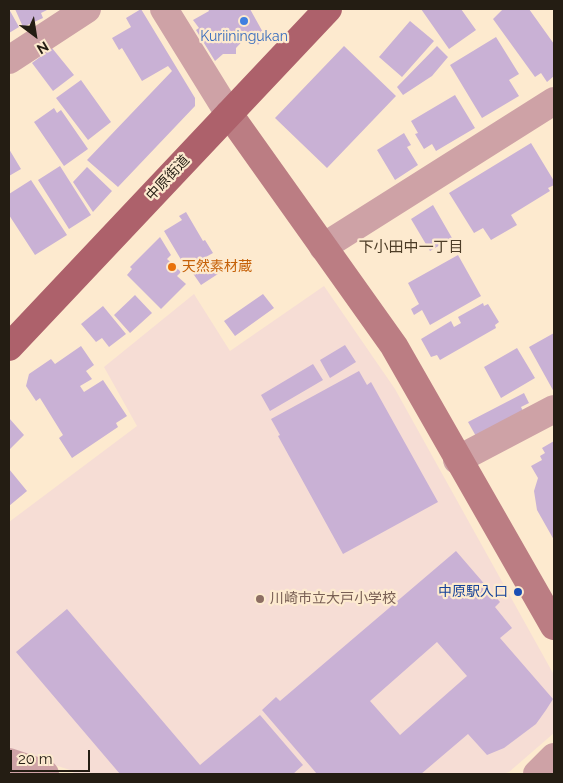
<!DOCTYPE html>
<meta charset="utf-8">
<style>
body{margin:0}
#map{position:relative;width:563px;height:783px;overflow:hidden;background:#fdeacf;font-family:Raleway,sans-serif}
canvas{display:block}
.frame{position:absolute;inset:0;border:10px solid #241d13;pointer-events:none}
.north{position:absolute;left:10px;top:10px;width:50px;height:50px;-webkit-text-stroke:4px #fdeacf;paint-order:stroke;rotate:149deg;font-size:14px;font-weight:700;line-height:20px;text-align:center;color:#241d13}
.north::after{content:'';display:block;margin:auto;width:18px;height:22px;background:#241d13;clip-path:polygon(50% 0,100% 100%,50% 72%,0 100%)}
.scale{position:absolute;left:10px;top:750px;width:80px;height:22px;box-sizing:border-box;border:2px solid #241d13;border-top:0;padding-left:6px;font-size:15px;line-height:18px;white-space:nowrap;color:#241d13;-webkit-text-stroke:4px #fdeacf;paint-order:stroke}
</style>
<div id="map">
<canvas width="563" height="783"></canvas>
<div class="frame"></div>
<div class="north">N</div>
<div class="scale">20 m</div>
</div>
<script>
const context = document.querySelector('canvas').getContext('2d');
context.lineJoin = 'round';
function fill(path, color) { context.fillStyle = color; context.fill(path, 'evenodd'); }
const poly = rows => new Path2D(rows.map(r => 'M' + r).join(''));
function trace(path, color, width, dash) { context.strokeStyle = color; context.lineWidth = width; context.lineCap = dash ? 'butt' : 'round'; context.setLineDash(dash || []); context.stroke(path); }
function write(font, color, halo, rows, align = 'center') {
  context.font = font + ' Raleway,"Noto Sans JP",sans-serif'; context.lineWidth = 4.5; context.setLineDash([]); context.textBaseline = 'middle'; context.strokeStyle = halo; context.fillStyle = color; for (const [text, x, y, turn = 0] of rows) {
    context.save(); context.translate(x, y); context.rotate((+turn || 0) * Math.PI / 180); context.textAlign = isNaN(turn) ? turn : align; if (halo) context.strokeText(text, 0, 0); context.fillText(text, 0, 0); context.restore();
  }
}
const education = poly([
 [324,286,395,389,554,675,554,733,509,772,502,774,75,774,70,770,9,750,9,522,137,426,104,367,194,294,230,351]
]);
const building = poly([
 [9,9,19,27,9,33],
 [15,9,49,9,41,13,43,18,23,27],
 [141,9,195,98,195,106,118,187,87,160,172,71,168,66,142,81,122,48,119,50,112,38,131,27,126,18],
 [208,9,250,9,265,36,258,45,250,33,236,48,236,54,223,54,215,61,196,30,199,28,193,20,209,11],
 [421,9,461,9,476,30,449,49],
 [503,9,529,9,554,44,554,76,547,82,541,73,535,77,493,19],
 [410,21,434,41,402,77,379,57],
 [496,37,519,74,509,80,519,96,482,118,450,65],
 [344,46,396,96,327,168,275,118],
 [437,46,448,57,432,76,403,95,397,87],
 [52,48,74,75,53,91,32,63],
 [81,80,111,122,88,140,56,98],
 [455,95,475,128,436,151,432,144,424,149,415,134,418,133,411,121],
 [54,108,57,113,61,110,88,149,64,166,34,122],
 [404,133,411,145,407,147,418,165,395,180,377,150],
 [531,143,554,181,554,185,548,188,550,191,511,215,517,225,491,240,483,228,474,233,449,193],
 [9,149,21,169,9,176],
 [60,166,91,215,69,229,38,180],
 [87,167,112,191,93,212,73,182],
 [31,180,67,235,35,255,9,215,9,194],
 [433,205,452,238,430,251,411,219],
 [186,212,203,241,205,240,213,253,186,268,164,231,182,220,179,216],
 [160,237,171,255,167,259,181,272,177,276,186,284,161,309,127,275,132,269,130,267],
 [458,255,481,296,430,325,422,310,414,315,411,309,419,304,408,283],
 [216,257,224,270,201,285,192,272],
 [263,294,274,308,235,336,224,321],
 [135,295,152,313,130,333,114,315],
 [483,303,484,306,488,304,499,322,495,325,496,328,440,360,437,355,431,357,421,339,451,321,454,327,461,323,458,317],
 [103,306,126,334,109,347,102,338,96,342,81,324],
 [554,333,554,392,529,347],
 [345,345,356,362,330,378,320,360],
 [81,346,94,365,86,371,92,379,80,386,84,392,103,380,127,416,116,423,118,427,72,458,59,438,63,435,40,398,36,401,26,386,29,374,51,359,55,364],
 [517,348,535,378,501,398,484,367],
 [313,364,323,380,270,411,261,395],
 [359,371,367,385,371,382,438,502,343,554,278,436,280,435,271,419],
 [524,393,529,403,521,407,524,413,477,438,468,422],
 [9,418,24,435,9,450],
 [554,441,554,540,537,510,534,491,538,478,531,466,542,460,540,456,545,453,542,448],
 [9,469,27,491,9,506],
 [456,551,500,602,495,607,512,628,500,638,553,699,546,710,536,724,504,748,487,755,468,734,421,774,317,774,262,710,276,697,280,701],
 [437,642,467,676,400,735,370,701],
 [67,609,200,765,260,715,303,765,293,774,120,774,16,652]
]);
const street = poly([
 [164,9,229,114],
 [9,60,87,9],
 [323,247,554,101],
 [457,460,554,409],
 [9,762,45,774],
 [537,774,554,757]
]);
const secondary = poly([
 [229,114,394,346,554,626]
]);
const primary = poly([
 [9,347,328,9]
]);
const markers = [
 [244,21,5,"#3f7fe0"],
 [172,267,5,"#e8710a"],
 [518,592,5,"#1a4fb4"],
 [260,599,5,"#8d6e63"]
];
const shopNames = [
 ["Kuriiningukan",244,37]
];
const streetNames = [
 ["中原街道",168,178,-47]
];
const foodNames = [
 ["天然素材蔵",182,267]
];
const transitNames = [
 ["中原駅入口",508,592]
];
const educationNames = [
 ["川崎市立大戸小学校",270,599]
];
const neighbourhoodNames = [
 ["下小田中一丁目",411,247]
];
fill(education, '#f6ddd5');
fill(building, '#c9b1d5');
trace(street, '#cea2a6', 28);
trace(secondary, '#bb7d83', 28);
trace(primary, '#ad616b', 28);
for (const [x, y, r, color] of markers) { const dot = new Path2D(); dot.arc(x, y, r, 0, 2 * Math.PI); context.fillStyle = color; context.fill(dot); trace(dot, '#fdeacf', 2); }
write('14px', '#366cbe', '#fdeacf', shopNames);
write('14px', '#241d13', '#fdeacf', streetNames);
write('14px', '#c56008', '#fdeacf', foodNames, 'left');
write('14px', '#164399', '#fdeacf', transitNames, 'right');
write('14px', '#785e54', '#fdeacf', educationNames, 'left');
write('15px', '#4d3d27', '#fdeacf', neighbourhoodNames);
</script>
